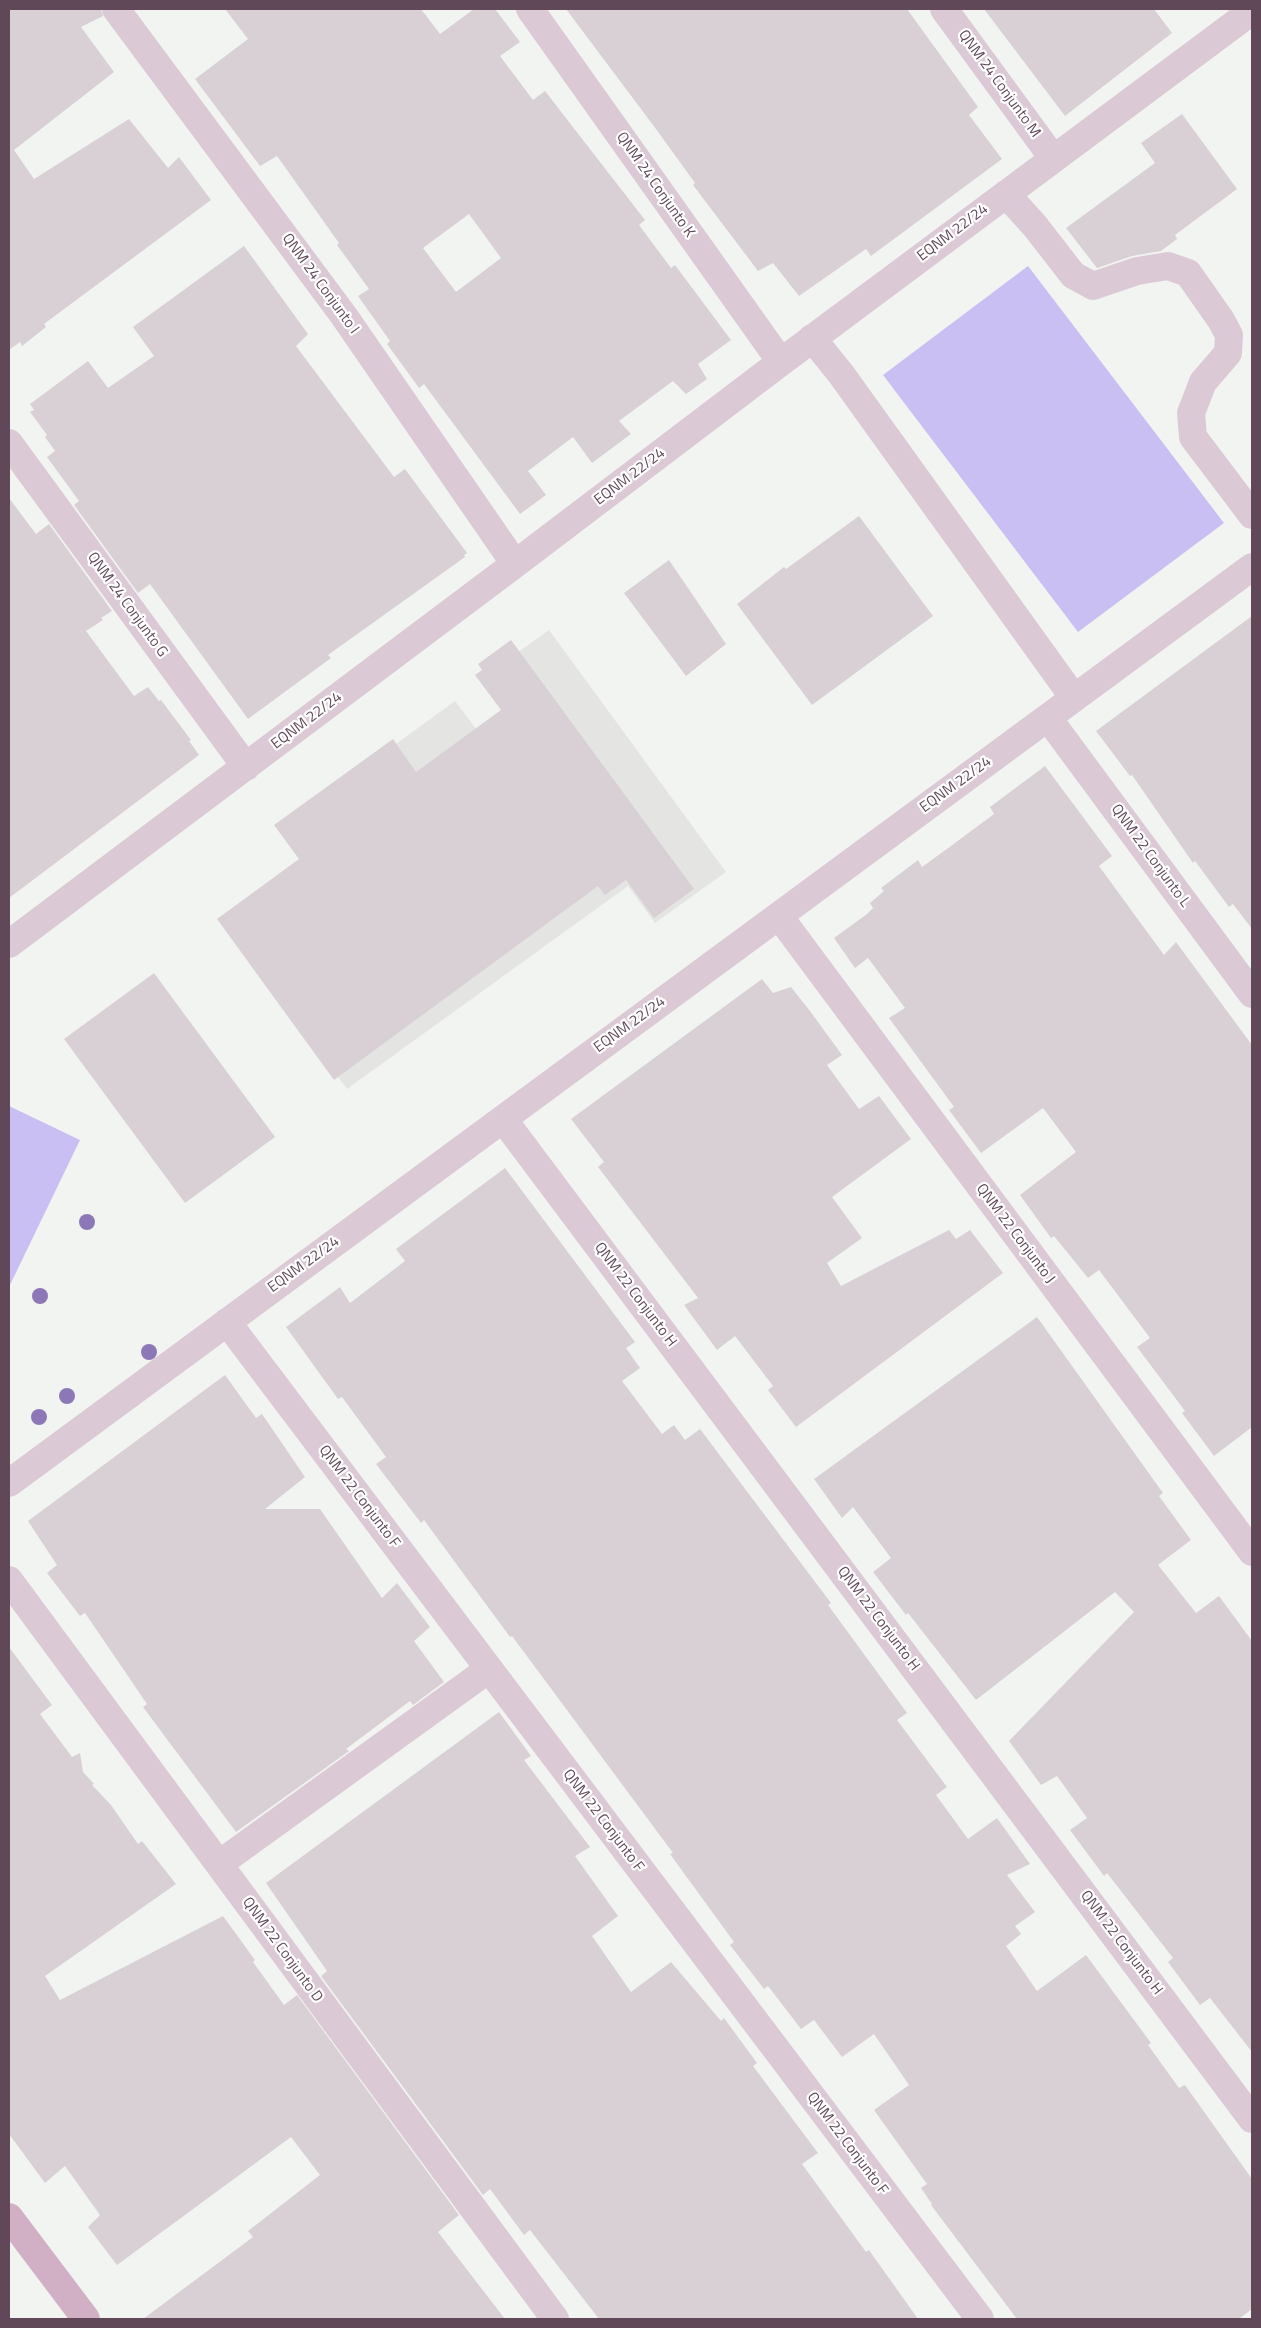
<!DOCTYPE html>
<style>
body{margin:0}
#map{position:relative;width:1261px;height:2328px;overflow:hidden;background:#f2f4f1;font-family:"Titillium Web",sans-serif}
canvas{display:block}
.frame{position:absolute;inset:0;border:10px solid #604859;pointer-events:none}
</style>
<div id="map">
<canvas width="1261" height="2328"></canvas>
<div class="frame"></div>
</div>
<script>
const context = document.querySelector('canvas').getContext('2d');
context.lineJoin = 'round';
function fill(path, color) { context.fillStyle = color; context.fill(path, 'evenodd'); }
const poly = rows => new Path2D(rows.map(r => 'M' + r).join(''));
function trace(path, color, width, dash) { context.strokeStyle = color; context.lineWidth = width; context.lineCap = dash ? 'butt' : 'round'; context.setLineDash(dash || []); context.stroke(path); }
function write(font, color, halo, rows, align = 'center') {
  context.font = font + ' "Titillium Web",sans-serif'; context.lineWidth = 4.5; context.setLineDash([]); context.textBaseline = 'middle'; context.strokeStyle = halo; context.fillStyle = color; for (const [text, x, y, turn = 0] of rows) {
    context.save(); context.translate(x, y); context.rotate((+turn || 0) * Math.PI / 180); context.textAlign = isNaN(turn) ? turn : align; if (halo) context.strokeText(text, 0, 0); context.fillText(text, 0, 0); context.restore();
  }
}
const education = poly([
 [549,630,726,872,655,923,628,886,347,1089,315,1046,304,859,282,827,455,701,479,733,510,710,485,676]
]);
const green = poly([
 [1028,266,1224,523,1078,632,883,375],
 [9,1106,80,1140,9,1287]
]);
const building = poly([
 [9,9,101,9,103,16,81,27,114,72,14,150,34,179,129,119,168,168,179,157,211,200,44,324,46,327,22,346,20,342,9,350],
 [225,9,421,9,440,34,474,9,495,9,520,42,500,56,533,100,545,91,645,220,639,225,671,268,675,265,731,340,698,364,707,379,686,394,673,381,619,421,631,434,592,463,573,437,528,471,546,495,520,514,424,384,419,388,387,344,390,341,358,296,369,289,337,245,339,243,277,156,260,166,195,79,248,39],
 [469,214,501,258,456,292,423,248],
 [566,9,907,9,978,107,969,115,1002,159,871,256,866,249,799,296,773,263,758,271,693,185,695,183,653,125],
 [984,9,1154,9,1172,33,1065,116],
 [1182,114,1237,189,1175,235,1177,239,1161,251,1132,256,1097,268,1066,228,1155,163,1141,143],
 [244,246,308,334,296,346,394,477,405,469,467,553,464,555,465,557,328,655,331,658,248,719,150,584,138,593,74,505,79,501,47,457,55,451,45,437,47,435,30,412,34,410,30,404,88,361,108,388,154,356,133,327],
 [9,498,36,534,49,524,112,611,101,618,103,620,86,631,134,696,148,687,159,701,161,700,191,740,189,741,199,755,9,898],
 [859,516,933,616,812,705,737,604,784,567,786,569],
 [669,560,726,644,686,676,624,593],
 [1252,616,1252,929,1233,904,1229,907,1195,861,1193,863,1132,775,1130,776,1096,731],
 [511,640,694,889,654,918,626,880,605,895,598,886,334,1080,217,919,299,859,274,825,393,739,416,772,501,710,475,675,482,670,478,664],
 [1045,766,1112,856,1099,866,1164,955,1176,942,1252,1045,1252,1427,1214,1456,1182,1413,1185,1411,1137,1347,1150,1338,1099,1270,1088,1278,1054,1236,1051,1238,1020,1195,1076,1152,1043,1108,981,1153,949,1110,954,1107,889,1018,905,1008,868,958,855,968,834,938,867,914,873,908,870,903,884,891,881,888,918,860,922,867,951,846,994,814,990,807],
 [154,973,275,1137,185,1203,64,1039],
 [762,979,773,993,791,987,810,1011,842,1055,827,1065,859,1109,879,1096,911,1139,832,1197,862,1238,827,1263,841,1286,949,1230,956,1239,970,1230,1003,1273,796,1427,768,1390,773,1386,735,1336,717,1350,684,1305,698,1298,598,1167,604,1162,571,1119],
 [505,1168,635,1342,626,1348,640,1368,622,1381,662,1434,674,1425,685,1440,700,1429,831,1603,828,1605,907,1713,897,1720,947,1787,936,1795,968,1839,997,1818,1030,1864,1007,1875,1035,1912,1015,1926,1021,1934,1006,1946,1037,1991,1086,1955,1151,2043,1148,2045,1179,2088,1185,2085,1252,2179,1252,2309,1239,2319,1017,2319,931,2205,932,2204,921,2188,927,2184,874,2110,909,2085,874,2034,842,2057,814,2020,801,2029,768,1986,764,1989,730,1945,734,1942,670,1854,673,1853,512,1636,510,1637,424,1520,421,1523,376,1464,386,1457,342,1397,338,1399,286,1327,340,1287,350,1303,405,1261,396,1249],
 [1037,1317,1163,1493,1159,1496,1191,1540,1158,1565,1196,1613,1219,1596,1252,1641,1252,2052,1210,1998,1200,2005,1168,1962,1173,1958,1107,1873,1104,1876,1070,1830,1087,1818,1057,1776,1041,1785,1009,1741,1134,1612,1115,1592,976,1700,908,1613,906,1615,873,1572,891,1558,853,1507,842,1518,814,1479],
 [225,1375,256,1418,262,1414,305,1477,265,1509,320,1509,382,1598,397,1583,430,1627,414,1641,444,1682,413,1705,410,1701,346,1749,349,1751,236,1832,143,1707,147,1704,85,1613,80,1616,47,1573,57,1565,28,1521],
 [9,1647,52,1705,40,1714,72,1757,80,1753,83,1772,94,1784,92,1785,111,1805,138,1844,142,1841,176,1884,45,1976,60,2000,223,1916,255,1960,253,1962,284,2005,297,1995,459,2215,438,2232,505,2319,143,2319,253,2237,248,2231,320,2175,291,2137,117,2265,88,2227,100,2215,65,2166,45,2183,9,2134],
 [499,1712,531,1756,524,1760,590,1847,575,1856,618,1916,592,1936,631,1992,671,1962,721,2021,724,2018,757,2063,753,2066,818,2153,802,2164,866,2252,869,2250,918,2319,599,2319,530,2230,524,2235,490,2189,483,2195,321,1976,327,1971,266,1883]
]);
const minor = poly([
 [116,9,344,316,515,564],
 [530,9,781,362],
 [944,9,1053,158],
 [1006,194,1035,226,1073,275,1093,286,1137,271,1168,266,1188,273,1221,320,1229,335,1228,353,1203,382,1191,413,1193,437,1252,515],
 [812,338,841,374,1074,698],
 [9,443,246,767],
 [1048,718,1252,994],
 [779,916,1252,1552],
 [9,944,515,564,781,362,1252,11],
 [503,1119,1252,2119],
 [227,1322,980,2319],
 [9,1483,1252,567],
 [9,1580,555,2319],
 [219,1864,489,1669]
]);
const major = poly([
 [9,2217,86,2319]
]);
const trees = [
 [87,1222],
 [40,1296],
 [149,1352],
 [67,1396],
 [39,1417]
];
const streetNames = [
 ["QNM 24 Conjunto M",999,84,54],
 ["QNM 24 Conjunto K",655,185,55],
 ["EQNM 22/24",953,233,-37],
 ["QNM 24 Conjunto I",320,284,54],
 ["EQNM 22/24",630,477,-37],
 ["QNM 24 Conjunto G",127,605,54],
 ["EQNM 22/24",307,721,-37],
 ["EQNM 22/24",956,785,-36],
 ["QNM 22 Conjunto L",1150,856,54],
 ["EQNM 22/24",630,1025,-36],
 ["QNM 22 Conjunto J",1015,1234,53],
 ["EQNM 22/24",304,1265,-36],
 ["QNM 22 Conjunto H",635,1295,53],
 ["QNM 22 Conjunto F",359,1497,53],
 ["QNM 22 Conjunto H",878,1619,53],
 ["QNM 22 Conjunto F",603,1821,53],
 ["QNM 22 Conjunto H",1121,1943,53],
 ["QNM 22 Conjunto D",282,1950,54],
 ["QNM 22 Conjunto F",847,2144,53]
];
fill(education, '#e4e5e2');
fill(green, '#c9bff2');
fill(building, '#d9d0d5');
trace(minor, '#dbcad6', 28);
trace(major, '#d1b0c6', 28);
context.fillStyle = '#8c78b7';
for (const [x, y] of trees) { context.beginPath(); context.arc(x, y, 8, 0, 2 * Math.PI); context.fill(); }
write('15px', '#604859', '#fff', streetNames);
</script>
